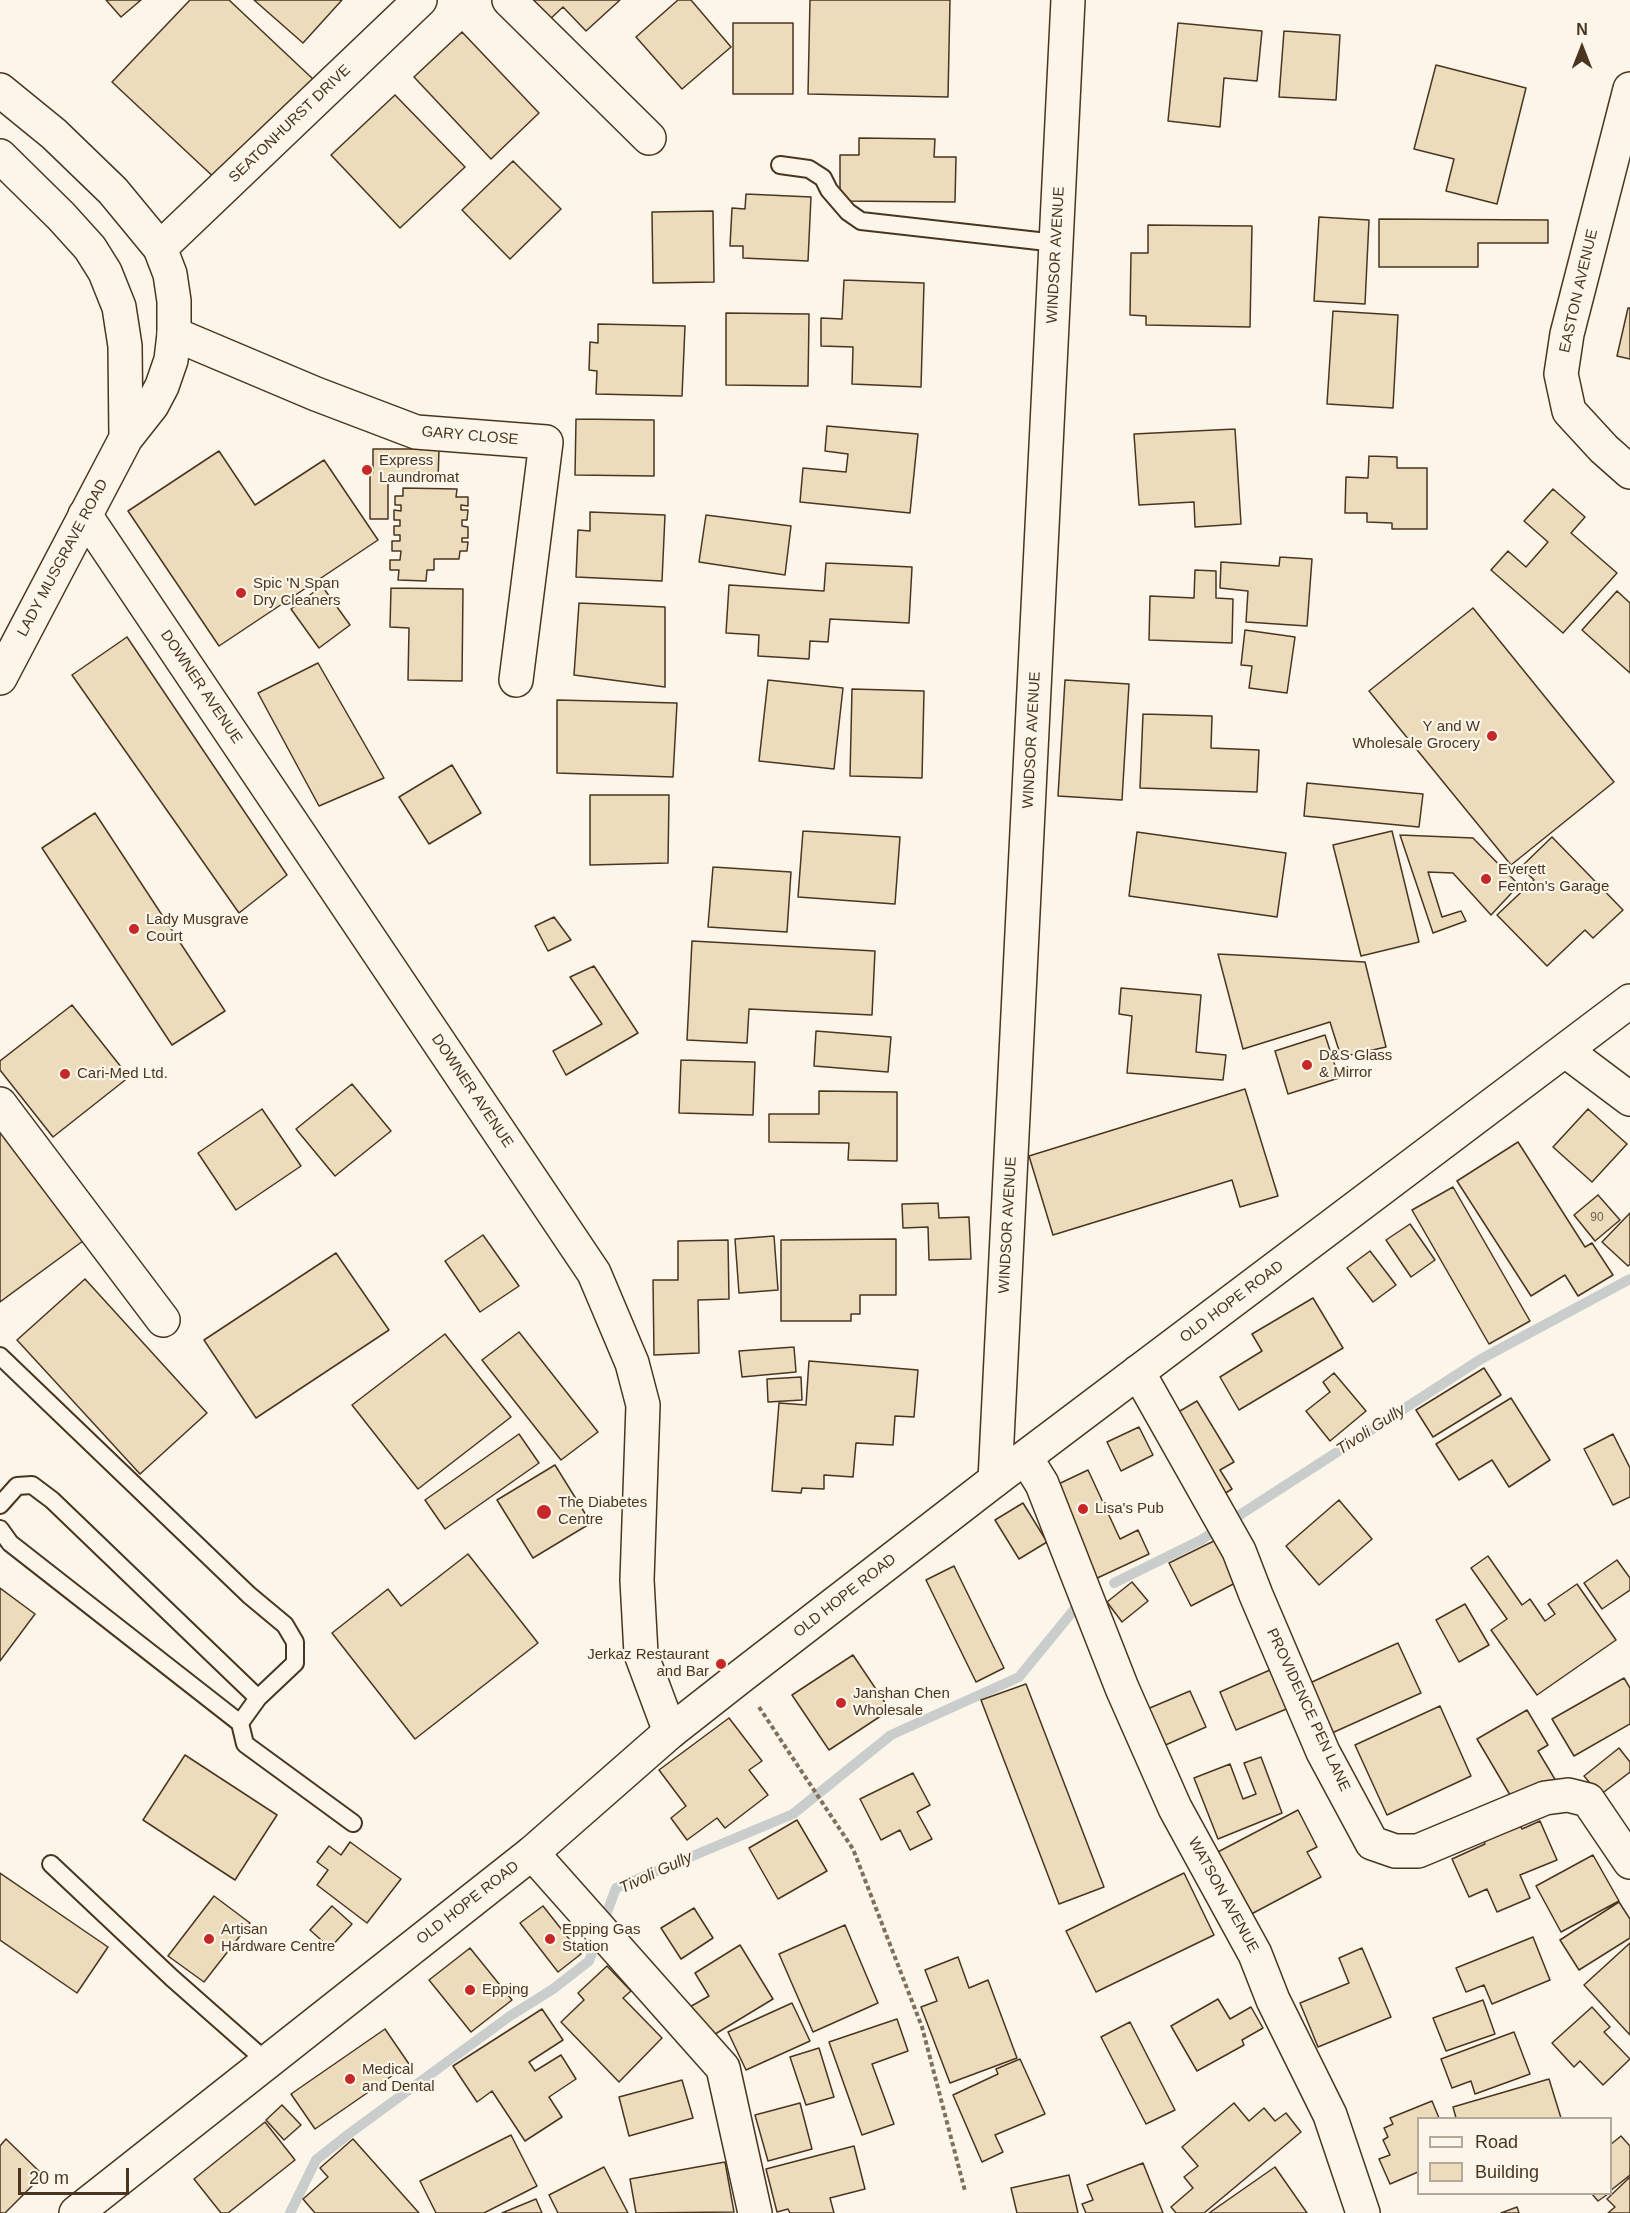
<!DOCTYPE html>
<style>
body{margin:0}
#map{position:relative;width:1630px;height:2213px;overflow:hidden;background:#fbf6e9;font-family:Arial,sans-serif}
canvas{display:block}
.legend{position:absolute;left:1417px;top:2117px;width:195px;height:78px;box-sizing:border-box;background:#fbf6e9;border:2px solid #b4a999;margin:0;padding:8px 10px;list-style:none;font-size:18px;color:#4a3520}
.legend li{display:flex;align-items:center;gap:12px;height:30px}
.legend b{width:30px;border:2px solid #b4a999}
.north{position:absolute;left:1552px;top:18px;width:60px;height:60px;-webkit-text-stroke:4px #fbf6e9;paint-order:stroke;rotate:0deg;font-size:16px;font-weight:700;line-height:24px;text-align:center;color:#4a3520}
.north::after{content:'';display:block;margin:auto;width:21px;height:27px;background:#4a3520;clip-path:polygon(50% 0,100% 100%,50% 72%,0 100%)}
.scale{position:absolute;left:18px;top:2168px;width:111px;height:27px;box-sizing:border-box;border:3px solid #4a3520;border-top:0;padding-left:8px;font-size:18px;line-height:21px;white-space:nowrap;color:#4a3520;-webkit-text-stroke:4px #fbf6e9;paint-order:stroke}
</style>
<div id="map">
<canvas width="1630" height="2213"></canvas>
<ul class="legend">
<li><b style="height:8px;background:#fbf6e9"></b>Road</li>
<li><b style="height:16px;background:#ecdcbc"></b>Building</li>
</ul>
<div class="north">N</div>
<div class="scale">20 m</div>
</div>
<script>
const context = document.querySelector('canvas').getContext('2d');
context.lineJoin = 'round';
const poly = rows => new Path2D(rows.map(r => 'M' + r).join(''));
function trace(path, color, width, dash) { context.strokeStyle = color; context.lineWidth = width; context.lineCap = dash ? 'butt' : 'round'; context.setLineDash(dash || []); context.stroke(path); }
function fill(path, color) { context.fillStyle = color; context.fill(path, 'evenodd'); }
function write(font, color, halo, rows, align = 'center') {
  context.font = font + ' Arial,sans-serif'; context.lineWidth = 4.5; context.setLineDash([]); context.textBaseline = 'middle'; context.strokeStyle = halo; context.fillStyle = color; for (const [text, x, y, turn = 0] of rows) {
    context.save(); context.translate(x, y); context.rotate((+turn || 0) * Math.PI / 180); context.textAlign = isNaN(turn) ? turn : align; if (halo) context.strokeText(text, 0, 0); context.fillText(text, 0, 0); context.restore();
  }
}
const stream = poly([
 [1114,1583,1201,1540,1481,1359,1630,1279],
 [290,2213,316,2160,350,2133,510,2016,553,1989,589,1961,616,1888,793,1814,891,1735,1019,1677,1082,1600]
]);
const building = poly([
 [106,0,141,0,121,17,106,0],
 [190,0,229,0,314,80,219,182,112,82,190,0],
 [254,0,342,0,303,43,254,0],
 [529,0,620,0,586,31,563,7,548,21,529,0],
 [678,0,691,0,731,47,682,89,636,37,678,0],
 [810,0,950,0,948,97,808,94,810,0],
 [733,23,793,23,793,94,733,94,733,23],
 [1178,23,1262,31,1257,81,1224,78,1220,127,1168,121,1178,23],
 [1284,31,1340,35,1336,100,1279,97,1284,31],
 [462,32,539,113,491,159,414,77,462,32],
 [1436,65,1526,88,1497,204,1446,191,1454,159,1414,149,1436,65],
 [395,95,465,167,400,228,331,155,395,95],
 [859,138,935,139,934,157,956,157,955,202,840,201,840,155,859,155,859,138],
 [513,161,561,209,510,259,462,210,513,161],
 [746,194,811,197,808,261,743,258,743,246,730,246,732,208,745,209,746,194],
 [713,211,714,282,653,283,652,212,713,211],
 [1319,217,1369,220,1365,304,1314,301,1319,217],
 [1379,219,1548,220,1548,243,1478,243,1478,267,1379,267,1379,219],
 [1148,225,1252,226,1250,327,1146,325,1146,316,1130,315,1131,253,1148,253,1148,225],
 [844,280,924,283,921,387,852,384,853,347,821,346,821,318,842,319,844,280],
 [1628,308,1630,308,1630,359,1617,356,1628,308],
 [1333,311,1398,315,1393,408,1327,404,1333,311],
 [726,313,809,314,808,386,726,385,726,313],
 [598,324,685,326,682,396,596,394,597,371,589,370,590,342,598,343,598,324],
 [576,419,654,420,654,476,575,475,576,419],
 [827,426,918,434,910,513,800,502,803,468,846,472,848,454,825,451,827,426],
 [1235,429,1241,524,1195,527,1194,502,1139,505,1134,434,1235,429],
 [373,449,439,449,438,481,388,480,388,519,370,519,370,473,373,473,373,449],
 [219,451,255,505,324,460,378,540,219,646,128,511,219,451],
 [1369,456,1397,457,1397,468,1427,468,1427,529,1392,529,1392,523,1367,522,1367,513,1345,513,1346,477,1368,478,1369,456],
 [403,488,457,489,456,497,468,497,468,506,461,505,461,510,468,510,467,520,462,520,462,526,468,527,468,538,462,538,462,542,468,542,467,551,460,551,459,559,434,559,434,570,427,570,426,581,398,580,399,570,390,570,390,560,400,560,401,551,392,551,392,541,400,541,400,535,394,535,394,526,400,526,400,520,394,520,394,510,401,511,401,505,395,505,395,496,403,496,403,488],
 [1553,489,1585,517,1571,533,1617,573,1563,633,1491,570,1508,551,1526,567,1548,542,1524,521,1553,489],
 [590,512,665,515,662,581,576,577,578,530,590,531,590,512],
 [706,515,791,526,785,575,699,562,706,515],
 [1280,557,1312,559,1307,626,1246,622,1248,591,1220,588,1221,562,1279,566,1280,557],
 [826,563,912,567,909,623,830,619,828,642,810,641,809,659,758,656,759,635,726,633,729,585,824,591,826,563],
 [1195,570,1216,571,1216,598,1233,599,1232,643,1149,640,1150,596,1194,598,1195,570],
 [322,586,350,625,319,648,291,609,322,586],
 [391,588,463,589,462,681,408,680,409,628,390,627,391,588],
 [1617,591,1630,603,1630,673,1582,630,1617,591],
 [579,603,665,607,665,687,574,675,579,603],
 [1473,608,1614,782,1511,865,1369,691,1473,608],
 [1245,630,1295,637,1287,693,1249,688,1252,666,1241,665,1245,630],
 [127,637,287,875,239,913,72,675,127,637],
 [318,663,384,778,319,806,258,693,318,663],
 [768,680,843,688,834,769,759,761,768,680],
 [1065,680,1129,684,1122,800,1058,796,1065,680],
 [852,689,924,691,922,778,850,776,852,689],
 [557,700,677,703,673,777,557,773,557,700],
 [1143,714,1212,716,1211,748,1259,750,1257,792,1140,788,1143,714],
 [452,765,481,813,429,844,399,797,452,765],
 [1307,783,1423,794,1419,827,1304,816,1307,783],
 [590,795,669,795,668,863,590,865,590,795],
 [95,813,225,1011,172,1045,42,848,95,813],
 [803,831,900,837,895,904,798,897,803,831],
 [1392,831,1419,942,1361,956,1333,845,1392,831],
 [1137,832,1286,853,1277,917,1129,896,1137,832],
 [1400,835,1473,838,1519,885,1491,915,1453,873,1428,872,1442,917,1461,911,1466,921,1433,933,1400,835],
 [1552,837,1623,910,1593,938,1585,930,1547,966,1497,915,1534,880,1521,867,1552,837],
 [713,867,791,872,787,932,708,927,713,867],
 [554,917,571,940,548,951,535,926,554,917],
 [692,941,875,951,872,1015,749,1009,747,1043,687,1040,692,941],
 [1218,954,1365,962,1386,1047,1341,1057,1330,1022,1243,1049,1218,954],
 [594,966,638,1033,566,1075,553,1051,602,1024,570,977,594,966],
 [1121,988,1201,995,1196,1052,1226,1055,1223,1080,1127,1073,1132,1016,1119,1014,1121,988],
 [72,1005,129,1077,53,1137,0,1070,0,1061,72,1005],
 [816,1031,891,1037,888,1072,814,1066,816,1031],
 [1325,1035,1339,1078,1288,1094,1275,1051,1325,1035],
 [681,1060,755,1062,753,1115,679,1113,681,1060],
 [352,1084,391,1131,335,1176,296,1129,352,1084],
 [1245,1089,1278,1196,1240,1207,1232,1180,1053,1235,1029,1156,1245,1089],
 [819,1091,897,1092,897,1161,848,1160,849,1143,769,1142,769,1114,819,1114,819,1091],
 [262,1109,301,1166,236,1210,198,1153,262,1109],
 [1588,1109,1627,1144,1592,1182,1553,1147,1588,1109],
 [0,1126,87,1238,0,1302,0,1126],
 [1518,1142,1585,1247,1592,1243,1613,1275,1578,1296,1565,1275,1531,1296,1457,1181,1518,1142],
 [1453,1187,1530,1321,1489,1344,1412,1210,1453,1187],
 [1598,1195,1620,1220,1595,1241,1574,1215,1598,1195],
 [938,1203,939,1218,969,1217,971,1259,929,1260,928,1227,903,1228,902,1204,938,1203],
 [1630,1213,1630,1264,1628,1266,1602,1242,1630,1213],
 [1410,1224,1435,1260,1411,1277,1386,1240,1410,1224],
 [483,1235,519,1286,480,1312,445,1261,483,1235],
 [774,1236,778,1290,739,1293,735,1239,774,1236],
 [896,1239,896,1295,860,1295,860,1314,851,1314,851,1321,781,1321,781,1240,896,1239],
 [728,1240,729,1299,698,1300,699,1353,654,1355,653,1280,678,1280,678,1241,728,1240],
 [1370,1251,1396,1285,1373,1302,1347,1268,1370,1251],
 [336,1253,389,1330,256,1418,204,1340,336,1253],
 [85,1279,207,1413,140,1474,17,1340,85,1279],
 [1313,1298,1343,1348,1239,1410,1220,1377,1262,1351,1252,1334,1313,1298],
 [519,1332,598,1432,561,1460,482,1360,519,1332],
 [445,1334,511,1417,418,1489,352,1405,445,1334],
 [794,1347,796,1372,742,1377,739,1351,794,1347],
 [809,1361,918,1370,914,1417,895,1416,893,1445,856,1443,853,1477,824,1475,824,1489,802,1488,801,1493,772,1491,779,1403,806,1405,809,1361],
 [1484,1368,1501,1395,1433,1437,1416,1410,1484,1368],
 [1334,1373,1366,1411,1330,1441,1306,1411,1330,1392,1323,1382,1334,1373],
 [801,1377,802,1400,768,1402,767,1379,801,1377],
 [1511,1398,1550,1460,1509,1487,1492,1460,1459,1480,1436,1444,1511,1398],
 [1197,1401,1234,1462,1220,1470,1232,1489,1216,1499,1168,1418,1197,1401],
 [1139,1427,1153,1455,1121,1471,1107,1442,1139,1427],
 [519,1434,539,1463,445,1529,425,1500,519,1434],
 [1613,1434,1630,1468,1630,1497,1613,1505,1584,1449,1613,1434],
 [555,1465,591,1523,533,1558,497,1500,555,1465],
 [1088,1470,1120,1539,1138,1530,1149,1554,1093,1580,1050,1488,1088,1470],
 [1339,1500,1372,1539,1319,1585,1286,1546,1339,1500],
 [1023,1503,1047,1542,1019,1559,995,1520,1023,1503],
 [1222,1537,1243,1579,1191,1606,1169,1563,1222,1537],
 [468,1554,538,1643,415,1739,332,1633,388,1589,401,1606,468,1554],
 [1488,1556,1522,1605,1530,1599,1545,1621,1555,1614,1548,1604,1577,1584,1616,1640,1537,1695,1491,1630,1507,1619,1471,1568,1488,1556],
 [1617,1560,1630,1578,1630,1590,1602,1609,1584,1583,1617,1560],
 [954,1566,1004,1668,976,1682,926,1580,954,1566],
 [1132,1582,1148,1601,1122,1622,1107,1602,1132,1582],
 [0,1588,35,1614,0,1661,0,1588],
 [1465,1604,1489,1645,1459,1662,1436,1620,1465,1604],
 [1398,1643,1421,1693,1323,1737,1301,1687,1398,1643],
 [853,1655,890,1710,829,1750,792,1695,853,1655],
 [1279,1666,1296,1705,1236,1730,1220,1692,1279,1666],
 [1624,1678,1630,1688,1630,1724,1574,1756,1552,1719,1624,1678],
 [1026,1684,1104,1887,1059,1904,981,1700,1026,1684],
 [1190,1691,1206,1727,1161,1747,1145,1710,1190,1691],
 [1440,1706,1471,1776,1387,1815,1355,1745,1440,1706],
 [1527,1710,1548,1745,1538,1751,1556,1781,1516,1805,1477,1739,1527,1710],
 [729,1718,762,1761,749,1770,768,1795,725,1828,717,1818,687,1840,671,1818,686,1806,659,1770,729,1718],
 [1619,1748,1630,1762,1630,1772,1600,1795,1584,1776,1619,1748],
 [185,1755,277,1815,235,1880,143,1820,185,1755],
 [1261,1757,1282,1813,1218,1839,1194,1778,1230,1764,1243,1799,1256,1794,1244,1763,1261,1757],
 [913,1773,930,1805,917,1812,932,1839,910,1850,900,1830,881,1840,860,1799,913,1773],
 [1298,1810,1317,1847,1307,1852,1321,1877,1242,1919,1214,1854,1298,1810],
 [1517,1819,1522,1829,1540,1821,1557,1860,1520,1875,1530,1898,1497,1912,1487,1889,1469,1897,1452,1859,1485,1844,1481,1835,1517,1819],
 [797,1820,827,1871,778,1899,749,1848,797,1820],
 [350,1842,401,1879,367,1923,317,1885,328,1870,317,1862,329,1846,341,1855,350,1842],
 [1593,1855,1619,1901,1561,1932,1536,1886,1593,1855],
 [0,1873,108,1947,77,1993,0,1940,0,1873],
 [1184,1873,1214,1935,1096,1992,1066,1931,1184,1873],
 [214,1896,250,1923,204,1982,168,1956,214,1896],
 [1619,1902,1630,1919,1630,1938,1579,1970,1560,1940,1619,1902],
 [332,1906,352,1924,330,1948,310,1930,332,1906],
 [543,1906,581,1954,558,1972,520,1923,543,1906],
 [694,1908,713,1938,681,1959,661,1928,694,1908],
 [845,1925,878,2003,813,2032,779,1954,845,1925],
 [1533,1937,1550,1980,1492,2004,1484,1985,1466,1992,1456,1968,1533,1937],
 [1630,1943,1630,2035,1584,1985,1630,1943],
 [740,1945,773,1999,707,2039,688,2008,709,1996,695,1973,740,1945],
 [470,1948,512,2000,471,2032,429,1980,470,1948],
 [1362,1948,1391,2017,1318,2047,1300,2003,1349,1983,1339,1958,1362,1948],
 [958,1957,969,1988,988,1980,1017,2058,950,2083,921,2007,937,2001,925,1970,958,1957],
 [607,1966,631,1991,623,1998,662,2038,619,2082,561,2022,584,2000,578,1993,607,1966],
 [1218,1999,1230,2019,1251,2007,1263,2028,1242,2040,1244,2045,1197,2071,1171,2026,1218,1999],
 [1483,2000,1495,2034,1446,2051,1433,2018,1483,2000],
 [792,2003,810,2041,746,2070,728,2032,792,2003],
 [1592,2007,1610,2027,1604,2032,1630,2059,1603,2085,1580,2061,1574,2067,1552,2043,1592,2007],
 [542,2009,563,2040,529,2062,535,2071,561,2055,576,2079,549,2097,562,2117,525,2141,492,2091,477,2102,453,2066,542,2009],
 [897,2019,908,2051,872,2064,894,2124,862,2135,829,2042,897,2019],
 [1130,2022,1175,2110,1146,2124,1101,2037,1130,2022],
 [385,2029,409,2064,315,2129,291,2094,385,2029],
 [1514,2032,1530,2074,1475,2094,1471,2081,1452,2088,1441,2059,1514,2032],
 [819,2048,834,2097,806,2105,790,2057,819,2048],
 [1020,2059,1045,2114,995,2135,1003,2152,982,2162,953,2095,998,2074,996,2069,1020,2059],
 [1549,2079,1561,2118,1456,2118,1453,2107,1549,2079],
 [682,2080,693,2118,629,2136,619,2097,682,2080],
 [1432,2101,1439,2118,1418,2118,1418,2172,1390,2184,1379,2159,1390,2155,1383,2140,1388,2137,1384,2128,1393,2124,1390,2118,1432,2101],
 [800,2103,812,2149,768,2161,755,2115,800,2103],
 [1234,2103,1249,2121,1264,2108,1275,2121,1286,2113,1301,2132,1204,2213,1176,2213,1171,2207,1193,2188,1184,2177,1198,2166,1182,2147,1234,2103],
 [282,2105,301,2125,284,2140,266,2120,282,2105],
 [265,2122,295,2160,228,2213,221,2213,194,2179,265,2122],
 [511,2135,537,2186,484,2213,436,2213,420,2181,511,2135],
 [1621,2136,1630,2146,1630,2175,1610,2191,1610,2145,1621,2136],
 [6,2139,43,2175,5,2213,0,2213,0,2146,6,2139],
 [353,2139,419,2213,315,2213,303,2199,328,2177,320,2168,353,2139],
 [854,2146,865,2189,830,2198,834,2213,790,2213,788,2209,777,2212,766,2169,854,2146],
 [725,2162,734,2212,636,2213,630,2179,725,2162],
 [1143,2163,1163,2213,1086,2213,1082,2204,1093,2200,1087,2185,1143,2163],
 [604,2167,628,2213,558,2213,549,2195,604,2167],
 [1275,2167,1307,2213,1209,2213,1275,2167],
 [1069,2175,1078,2213,1017,2213,1011,2188,1069,2175],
 [1630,2177,1630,2213,1608,2213,1615,2207,1607,2199,1630,2177],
 [1592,2194,1608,2194,1598,2201,1592,2194],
 [536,2199,542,2213,502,2213,536,2199],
 [1517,2207,1519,2213,1501,2213,1517,2207]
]);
const path = poly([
 [759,1707,853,1849,922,2027,965,2191]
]);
const lane = poly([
 [780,165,809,169,823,178,829,190,848,212,861,221,1056,243],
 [0,1356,249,1595,285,1625,295,1642,295,1663,258,1698,240,1723,245,1744,353,1823],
 [0,1505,17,1486,32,1485,52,1500,258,1698],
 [0,1529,10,1543,240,1723],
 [51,1864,172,1978,266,2061]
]);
const street = poly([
 [509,0,649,138],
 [1630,89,1567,334,1561,374,1569,411,1604,449,1630,472],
 [160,248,420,0],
 [174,334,316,394,416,432,546,442,516,680],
 [85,515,594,1273,632,1363,643,1405,637,1580,641,1654,670,1732],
 [1566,1051,1630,1099],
 [0,1104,163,1320],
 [1138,1372,1239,1551,1256,1595,1323,1752,1372,1843,1395,1851,1418,1851,1545,1798,1568,1795,1588,1800,1630,1862],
 [1026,1458,1042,1484,1122,1688,1175,1808,1255,1954,1273,2000,1330,2115,1363,2213],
 [995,1480,1068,0],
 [532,1853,723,2068,755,2213]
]);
const primary = poly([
 [0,90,54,134,113,191,160,248,170,274,174,301,174,334,171,360,162,386,152,405,126,438,0,678],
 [0,156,61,216,90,248,105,272,119,307,125,346,126,438],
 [76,2213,532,1853,670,1732,740,1677,995,1480,1630,1001]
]);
const markers = [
 [367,470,6,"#c62828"],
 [241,593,6,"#c62828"],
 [1492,736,6,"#c62828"],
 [1486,879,6,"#c62828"],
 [134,929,6,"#c62828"],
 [1307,1065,6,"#c62828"],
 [65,1074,6,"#c62828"],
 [1083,1509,6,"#c62828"],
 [544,1512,8,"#c62828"],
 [721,1664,6,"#c62828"],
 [841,1703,6,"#c62828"],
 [209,1939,6,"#c62828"],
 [550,1939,6,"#c62828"],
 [470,1990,6,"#c62828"],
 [350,2079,6,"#c62828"]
];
const numberNames = [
 ["90",1597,1218]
];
const streetNames = [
 ["SEATONHURST DRIVE",290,124,-44],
 ["WINDSOR AVENUE",1056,255,-87],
 ["EASTON AVENUE",1579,291,-77],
 ["GARY CLOSE",470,436,5],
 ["LADY MUSGRAVE ROAD",63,558,-62],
 ["DOWNER AVENUE",201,687,56],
 ["WINDSOR AVENUE",1032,740,-87],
 ["DOWNER AVENUE",472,1091,56],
 ["WINDSOR AVENUE",1008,1225,-87],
 ["OLD HOPE ROAD",1232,1302,-37],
 ["OLD HOPE ROAD",845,1596,-38],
 ["PROVIDENCE PEN LANE",1308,1710,65],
 ["WATSON AVENUE",1223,1895,61],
 ["OLD HOPE ROAD",468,1903,-38]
];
const poiNames = [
 ["Express",379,461],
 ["Laundromat",379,478],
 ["Spic 'N Span",253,584],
 ["Dry Cleaners",253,601],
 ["Y and W",1480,727,"right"],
 ["Wholesale Grocery",1480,744,"right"],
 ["Everett",1498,870],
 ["Fenton's Garage",1498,887],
 ["Lady Musgrave",146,920],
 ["Court",146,937],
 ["D&S Glass",1319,1056],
 ["& Mirror",1319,1073],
 ["Cari-Med Ltd.",77,1074],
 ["The Diabetes",558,1503],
 ["Centre",558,1520],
 ["Lisa's Pub",1095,1509],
 ["Jerkaz Restaurant",709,1655,"right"],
 ["and Bar",709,1672,"right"],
 ["Janshan Chen",853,1694],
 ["Wholesale",853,1711],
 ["Artisan",221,1930],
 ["Hardware Centre",221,1947],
 ["Epping Gas",562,1930],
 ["Station",562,1947],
 ["Epping",482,1990],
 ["Medical",362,2070],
 ["and Dental",362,2087]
];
const waterNames = [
 ["Tivoli Gully",1371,1430,-33],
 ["Tivoli Gully",656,1873,-25]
];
trace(stream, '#c9cecd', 10);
fill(building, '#ecdcbc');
trace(building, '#4a3520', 1.5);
trace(lane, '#4a3520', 20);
trace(street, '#4a3520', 36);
trace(primary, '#4a3520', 36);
trace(path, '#7f6f5c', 4, [4.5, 3]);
trace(lane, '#fbf6e9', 16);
trace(street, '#fbf6e9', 33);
trace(primary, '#fbf6e9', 33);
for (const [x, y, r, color] of markers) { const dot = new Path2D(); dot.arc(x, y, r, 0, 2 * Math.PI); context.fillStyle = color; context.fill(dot); trace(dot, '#fbf6e9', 2); }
write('12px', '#725f47', null, numberNames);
write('15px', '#4a3520', '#fbf6e9', streetNames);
write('15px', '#4a3520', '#fbf6e9', poiNames, 'left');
write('italic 16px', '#4a3520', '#fbf6e9', waterNames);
</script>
